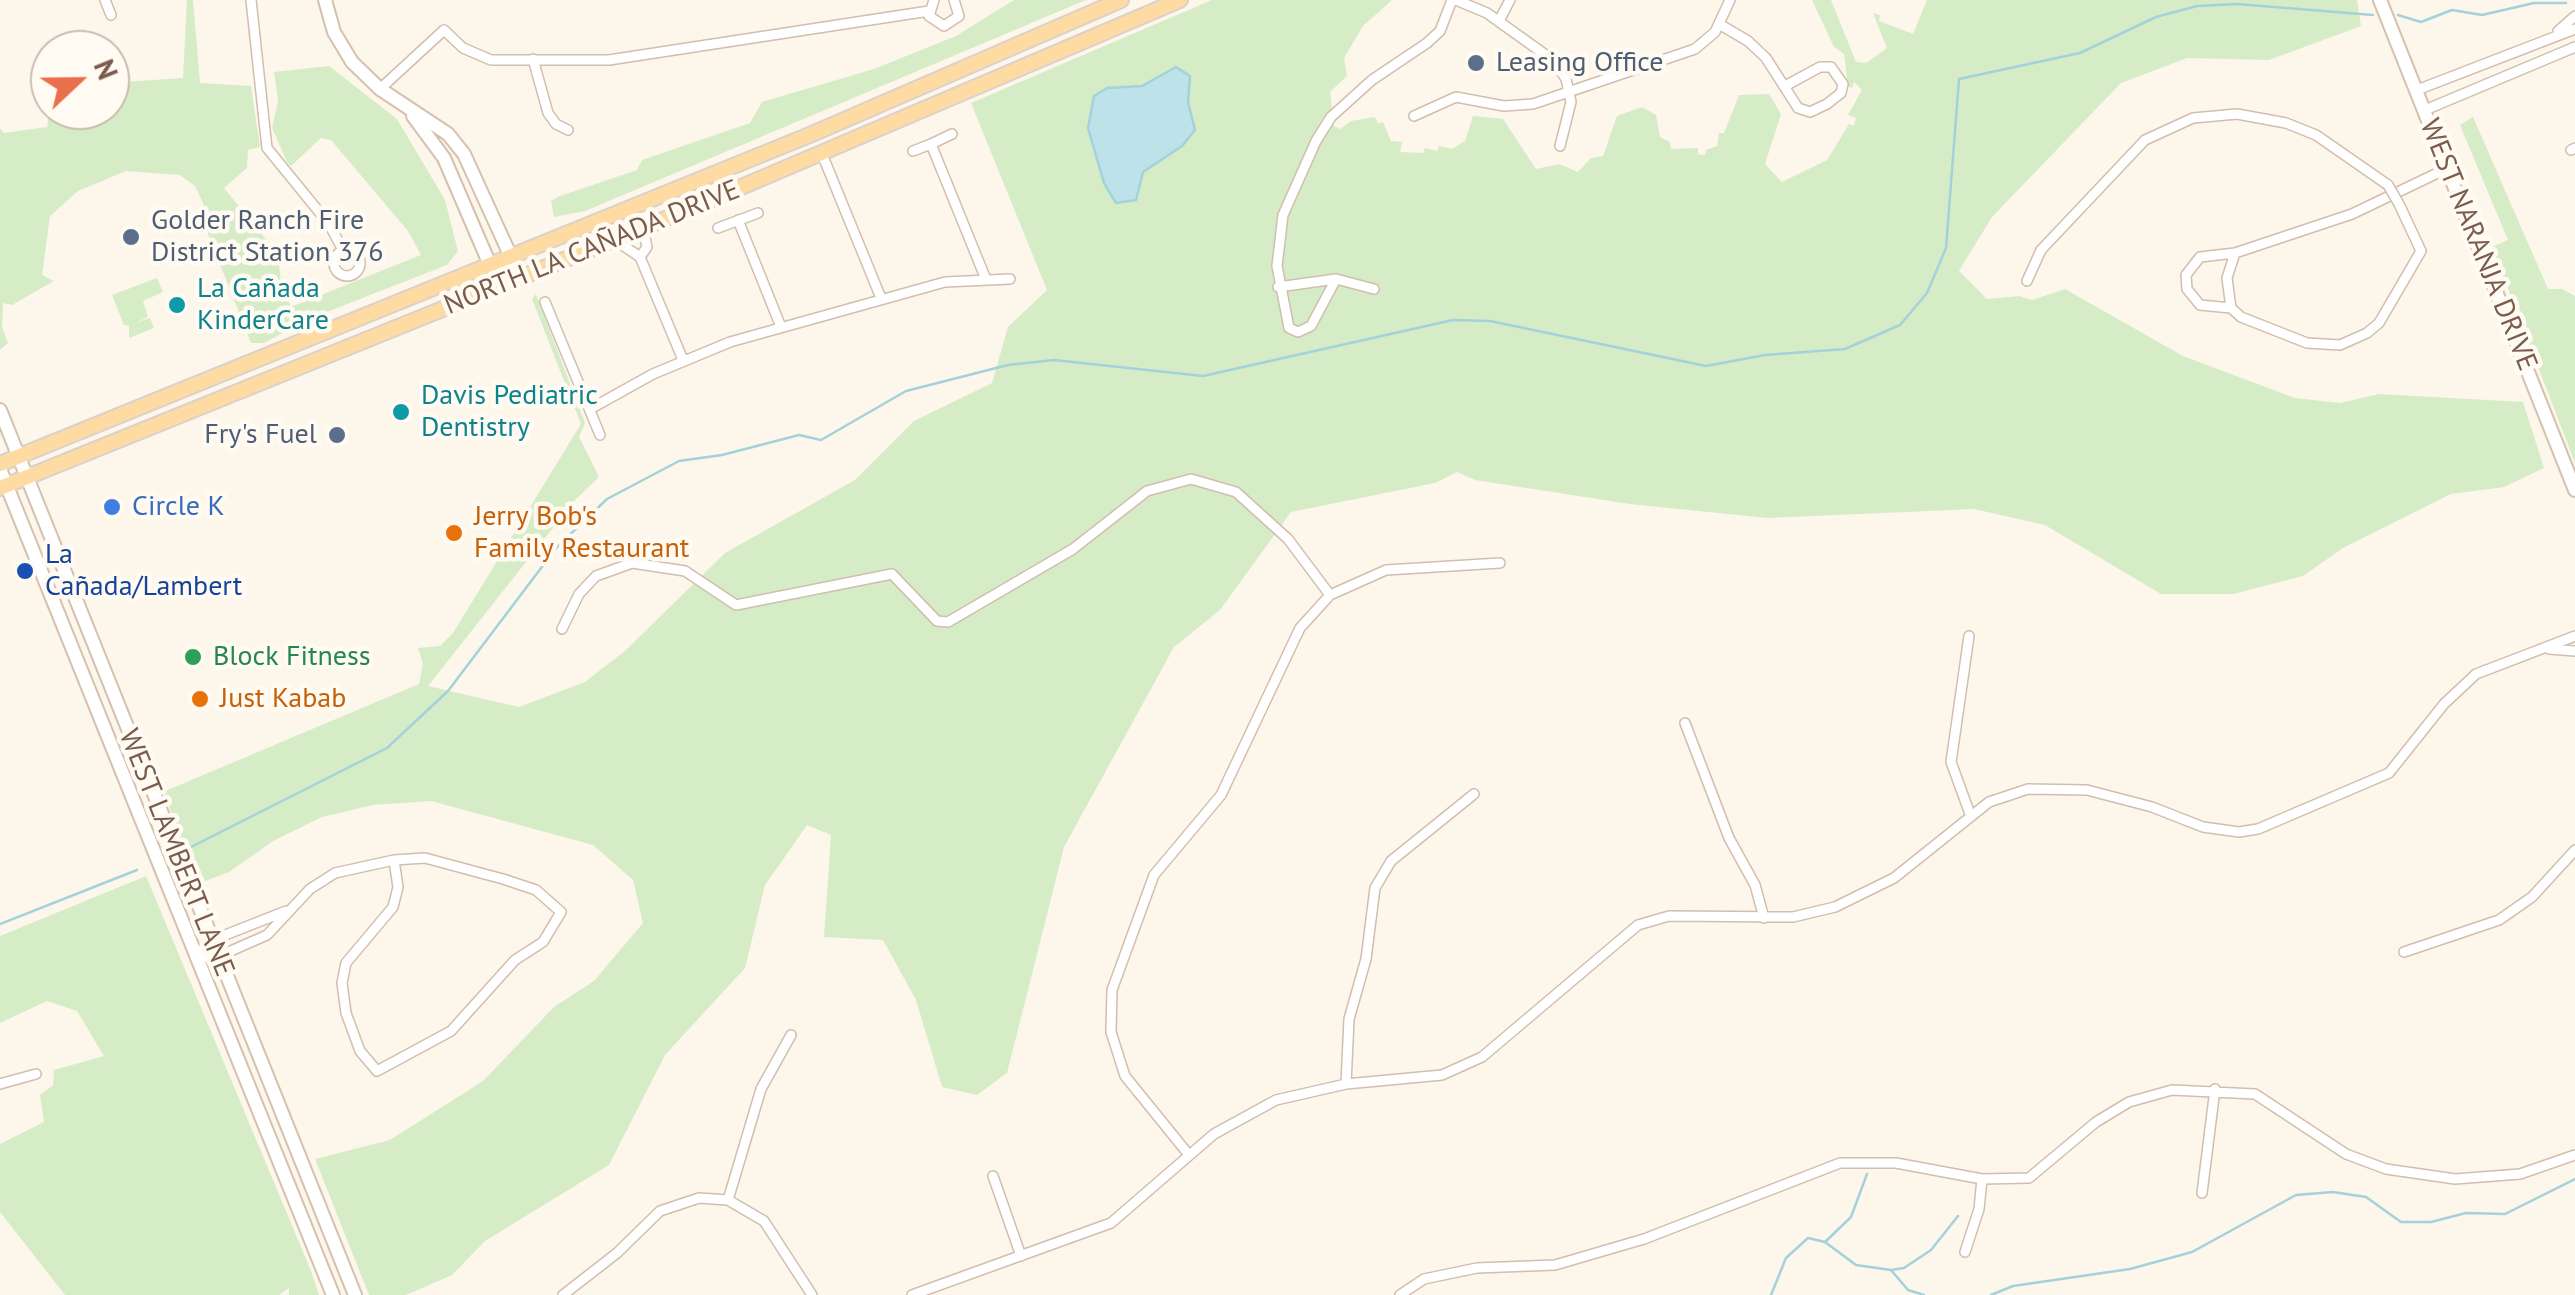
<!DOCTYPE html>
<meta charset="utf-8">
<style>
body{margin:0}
#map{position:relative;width:2575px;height:1295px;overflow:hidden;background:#fdf6eb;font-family:"PT Sans",sans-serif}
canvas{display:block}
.north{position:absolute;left:30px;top:30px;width:100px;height:100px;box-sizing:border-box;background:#fffaf2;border:2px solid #cabbb0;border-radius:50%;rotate:68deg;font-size:28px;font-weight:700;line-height:40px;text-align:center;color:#7a5c4c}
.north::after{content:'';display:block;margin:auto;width:35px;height:45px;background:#ea704d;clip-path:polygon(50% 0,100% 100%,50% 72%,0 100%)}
</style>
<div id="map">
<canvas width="2575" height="1295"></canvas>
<div class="north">N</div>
</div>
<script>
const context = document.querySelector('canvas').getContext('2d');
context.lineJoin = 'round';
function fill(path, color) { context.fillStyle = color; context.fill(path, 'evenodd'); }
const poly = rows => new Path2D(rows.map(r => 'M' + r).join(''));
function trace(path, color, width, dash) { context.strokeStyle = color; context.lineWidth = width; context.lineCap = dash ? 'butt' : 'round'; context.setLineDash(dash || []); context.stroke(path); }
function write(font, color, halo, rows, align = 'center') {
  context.font = font + ' "PT Sans",sans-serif'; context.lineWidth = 9; context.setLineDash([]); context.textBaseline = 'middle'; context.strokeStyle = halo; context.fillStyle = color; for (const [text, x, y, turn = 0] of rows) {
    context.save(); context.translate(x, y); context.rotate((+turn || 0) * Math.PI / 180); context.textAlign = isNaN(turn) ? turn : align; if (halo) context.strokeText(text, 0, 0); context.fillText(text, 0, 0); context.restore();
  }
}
const green = poly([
 [187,0,193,0,200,83,251,86,260,147,248,150,247,168,224,188,275,250,263,261,267,264,278,256,281,282,291,307,421,255,408,231,331,140,321,138,291,166,287,162,272,128,278,101,274,72,329,66,397,119,445,200,458,251,447,265,309,319,264,343,251,343,208,234,203,203,195,186,180,175,126,171,78,191,50,216,42,275,54,281,12,305,3,303,2,327,8,343,0,350,0,128,4,133,47,127,50,107,110,110,110,83,183,78],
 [1014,0,1086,0,585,211,554,217,551,201,560,196,637,170,642,160,750,123,762,102,874,69,956,36],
 [1212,0,1392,0,1363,26,1344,58,1347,76,1330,92,1334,126,1340,129,1351,121,1375,117,1378,124,1383,122,1391,141,1402,142,1400,152,1423,153,1425,148,1437,151,1439,146,1452,149,1465,141,1473,116,1503,119,1536,169,1559,164,1578,172,1591,158,1603,156,1617,116,1642,107,1656,115,1660,137,1670,142,1671,149,1698,148,1698,154,1705,155,1706,150,1717,146,1719,133,1724,133,1739,95,1769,94,1781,114,1765,164,1782,182,1827,160,1849,124,1854,126,1856,118,1848,115,1862,90,1854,82,1852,88,1848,86,1844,54,1834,47,1812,0,1831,0,1856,62,1866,63,1887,48,1873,13,1880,15,1879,21,1913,34,1927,0,2357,0,2361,26,2269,60,2187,58,2121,83,1992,217,1959,271,1987,299,2019,296,2032,300,2065,289,2183,356,2295,398,2340,403,2379,394,2523,402,2544,468,2504,487,2451,494,2343,548,2303,576,2233,594,2161,594,2045,525,1974,509,1767,518,1630,504,1475,480,1457,472,1435,483,1291,512,1220,610,1174,647,1064,847,1007,1073,977,1095,942,1087,916,1000,883,940,824,937,831,835,807,825,765,885,745,968,665,1055,609,1165,485,1241,452,1275,406,1295,369,1295,315,1159,390,1140,483,1081,554,1007,594,981,643,923,633,880,593,845,431,801,373,805,322,817,273,841,229,872,200,883,163,792,419,684,423,664,418,648,440,646,453,633,581,424,532,299,536,294,585,423,579,437,599,477,575,500,428,686,519,707,585,682,626,650,725,553,855,480,914,421,992,383,1008,327,1047,290,971,103],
 [2473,117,2548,289,2562,289,2575,296,2575,463,2492,247,2508,240,2460,125],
 [157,278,163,292,143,301,148,317,135,323,150,318,154,328,129,338,129,326,124,325,112,295],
 [146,876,311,1271,319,1295,289,1295,289,1288,279,1295,65,1295,0,1212,0,1144,44,1122,40,1095,53,1085,54,1070,104,1056,77,1011,47,1001,0,1023,0,936]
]);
const water = poly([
 [1176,67,1190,76,1188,102,1195,130,1182,146,1143,172,1136,200,1116,203,1104,183,1088,128,1094,96,1107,88,1142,86,1176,67]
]);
const stream = poly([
 [2398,15,2421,22,2452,10,2482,15,2534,3,2566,3],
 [191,847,387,748,448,691,557,547,607,499,679,461,722,455,799,435,821,440,906,391,1008,365,1054,360,1203,376,1453,320,1490,321,1706,366,1765,355,1845,349,1900,325,1927,293,1946,248,1959,79,2080,53,2156,17,2197,6,2237,4,2373,15],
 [0,924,137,870],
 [1825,1242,1851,1217,1867,1174],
 [1891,1270,1904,1268,1931,1250,1958,1216],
 [1771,1295,1786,1258,1808,1238,1825,1242,1856,1265,1891,1270,1908,1290,1924,1295],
 [1991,1295,2013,1286,2130,1269,2192,1252,2296,1195,2333,1192,2366,1197,2401,1222,2431,1222,2466,1213,2505,1214,2575,1179]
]);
const street = poly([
 [105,0,111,15],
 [251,0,267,148,329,224,343,250],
 [934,0,929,16,944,26,959,16,954,0],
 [1456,0,1487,13,1554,61,1566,79,1571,102,1560,146],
 [1499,21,1510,0],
 [1719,24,1748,41,1766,58,1798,108,1810,112,1827,104,1841,93,1843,84,1831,67,1820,67,1785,86],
 [2558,31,2575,16],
 [533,59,548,113,556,124,568,130],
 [380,89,444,30,463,48,491,60,609,60,929,11],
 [2417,90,2575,29],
 [2425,110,2575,47],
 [1414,116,1456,97,1504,106,1533,104,1695,49,1715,32,1730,0],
 [952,134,931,144,985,277],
 [2571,150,2575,148],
 [913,151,931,144],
 [822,154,881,298],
 [2399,204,2421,251,2379,323,2367,333,2340,345,2307,343,2241,317,2231,308,2227,278,2235,253,2352,214,2448,168],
 [738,220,781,327],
 [718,228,758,213],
 [615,240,640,257,647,247,643,228],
 '334 263a13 13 0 1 1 26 0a13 13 0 1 1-26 0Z',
 [640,257,683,360],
 [1336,279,1311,326,1298,332,1289,328,1277,266,1283,215,1316,141,1331,117,1372,80,1427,43,1440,31,1452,0],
 [2027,281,2041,250,2145,140,2193,118,2237,114,2286,123,2316,135,2388,185],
 [1278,287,1336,279,1374,289],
 [545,302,600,435],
 [2231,308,2200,305,2187,289,2186,275,2200,257,2235,253],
 [590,409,653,374,730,342,945,282,1010,279],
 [562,629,579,594,596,576,632,563,685,571,736,605,892,574,937,621,948,622,1073,549,1147,491,1191,479,1236,492,1288,539,1330,595],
 [1969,636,1951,762,1970,814],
 [2549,649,2575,651],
 [1685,723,1729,838,1755,885,1764,918],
 [2404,952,2499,920,2532,897,2575,850],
 [195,957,217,957,267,935,310,889,335,873,394,860,425,858,503,879,536,890,561,912,543,942,515,960,451,1031,377,1071,360,1051,346,1013,342,983,346,963,393,907,398,887,394,860],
 [195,957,210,941,286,911],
 [0,1084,36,1074],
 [1346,1084,1349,1019,1366,959,1375,888,1391,861,1474,794],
 [1189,1155,1125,1076,1111,1032,1112,990,1154,875,1221,795,1300,628,1330,595,1386,570,1500,563],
 [993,1176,1021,1256],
 [2202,1193,2215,1089],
 [728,1200,761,1089,791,1035],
 [1965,1252,1979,1209,1982,1179],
 [563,1295,617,1253,660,1211,699,1198,728,1200,764,1221,812,1295],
 [912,1295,1111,1223,1214,1134,1276,1100,1346,1084,1442,1075,1482,1057,1638,925,1669,916,1793,917,1835,907,1894,878,1989,802,2028,789,2087,790,2152,807,2203,827,2239,832,2258,829,2389,773,2444,704,2476,674,2575,636],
 [1400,1295,1424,1279,1477,1268,1555,1265,1644,1239,1840,1163,1896,1163,1982,1179,2029,1178,2096,1122,2129,1102,2172,1090,2255,1094,2346,1154,2386,1169,2455,1179,2520,1174,2575,1155]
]);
const secondary = poly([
 [325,0,334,32,352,62,380,89,448,134,464,154,511,257,513,280],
 [2380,0,2575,490],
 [413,116,444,158,490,265,513,280],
 [0,410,355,1295],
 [0,469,333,1295]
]);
const primary = poly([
 [0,464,812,134,1121,0],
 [0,488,685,211,1180,0]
]);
const streetBridge = poly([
 [2388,185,2399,204]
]);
const markers = [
 [1476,63,10,"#5c6f8a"],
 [131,237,10,"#5c6f8a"],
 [177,305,10,"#0f9aa8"],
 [401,412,10,"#0f9aa8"],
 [337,435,10,"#5c6f8a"],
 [112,507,10,"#3f7fe0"],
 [454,533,10,"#e8710a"],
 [25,571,10,"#1a4fb4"],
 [193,657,10,"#2e9e5b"],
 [200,699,10,"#e8710a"]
];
const serviceNames = [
 ["Leasing Office",1496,63],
 ["Golder Ranch Fire",151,221],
 ["District Station 376",151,253],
 ["Fry's Fuel",317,435,"right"]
];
const streetNames = [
 ["WEST NARANJA DRIVE",2478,245,68],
 ["NORTH LA CAÑADA DRIVE",592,248,-22],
 ["WEST LAMBERT LANE",176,853,68]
];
const cultureNames = [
 ["La Cañada",197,289],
 ["KinderCare",197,321],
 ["Davis Pediatric",421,396],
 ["Dentistry",421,428]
];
const shopNames = [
 ["Circle K",132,507]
];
const foodNames = [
 ["Jerry Bob's",474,517],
 ["Family Restaurant",474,549],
 ["Just Kabab",220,699]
];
const transitNames = [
 ["La",45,555],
 ["Cañada/Lambert",45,587]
];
const leisureNames = [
 ["Block Fitness",213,657]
];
fill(green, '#d6ecc7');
fill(water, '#bde2e9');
trace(water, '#a3d2db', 2.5);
trace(stream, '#a3d2db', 2.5);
trace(street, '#d1beaf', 12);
trace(secondary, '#d6c0ae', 16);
trace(primary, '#dad1cd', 18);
trace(street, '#fff', 9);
trace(secondary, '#fff', 12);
trace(primary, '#fddba2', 14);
trace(streetBridge, '#d1beaf', 12, []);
trace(streetBridge, '#fff', 9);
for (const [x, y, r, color] of markers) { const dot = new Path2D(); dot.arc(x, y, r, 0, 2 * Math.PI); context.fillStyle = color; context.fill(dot); trace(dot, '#fffaf2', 4); }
write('28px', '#4e5e75', '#fffaf2', serviceNames, 'left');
write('28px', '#7a5c4c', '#fffaf2', streetNames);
write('28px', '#0d838f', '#fffaf2', cultureNames, 'left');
write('28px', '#366cbe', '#fffaf2', shopNames, 'left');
write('28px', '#c56008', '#fffaf2', foodNames, 'left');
write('28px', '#164399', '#fffaf2', transitNames, 'left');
write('28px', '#27864d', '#fffaf2', leisureNames, 'left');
</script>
